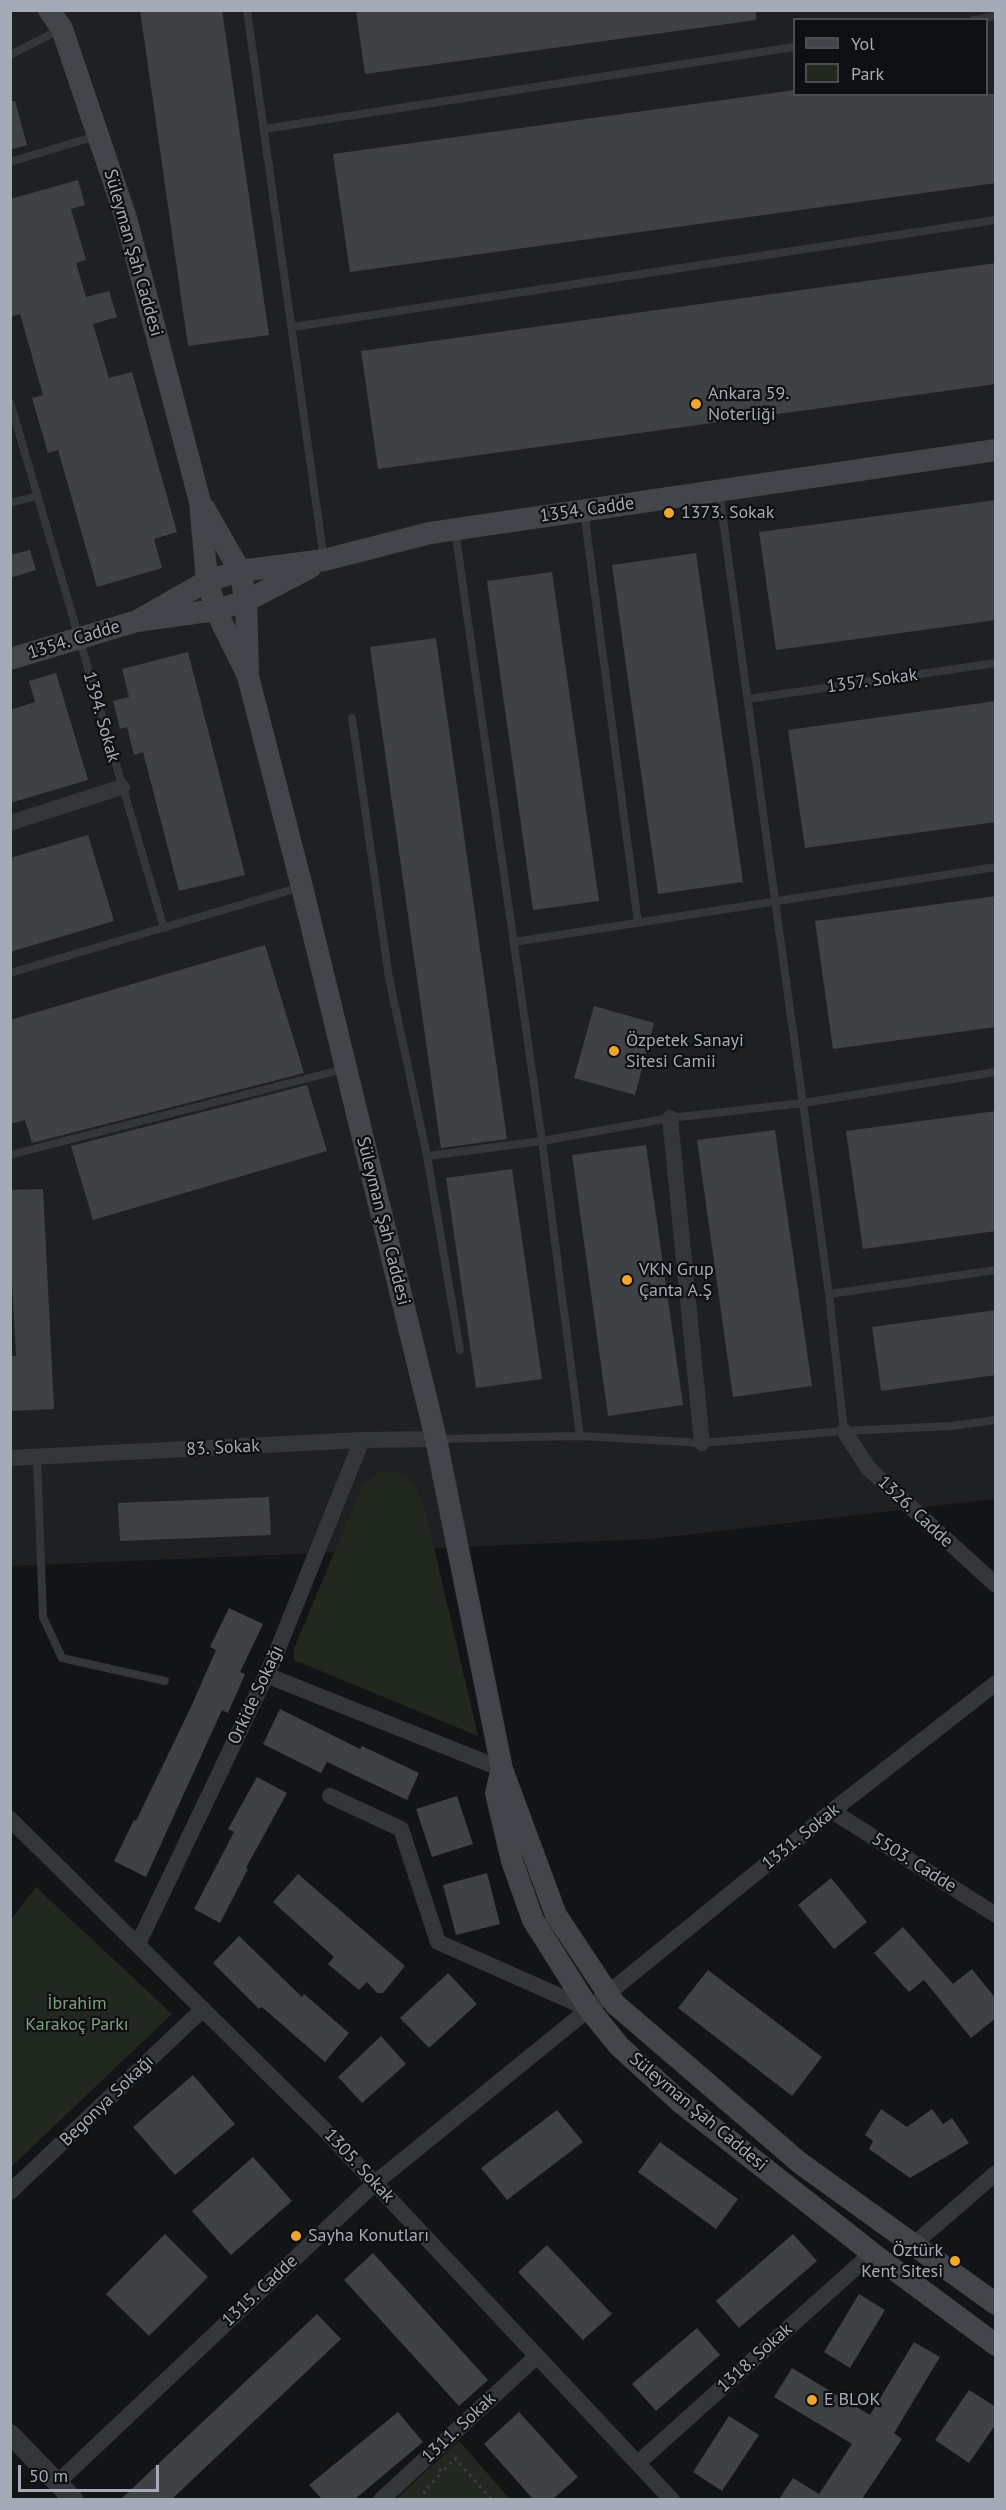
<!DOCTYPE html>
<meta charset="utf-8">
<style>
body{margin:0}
#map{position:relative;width:1006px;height:2510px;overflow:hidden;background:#131415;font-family:"PT Sans",sans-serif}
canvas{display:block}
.frame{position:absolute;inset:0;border:12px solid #a5abb6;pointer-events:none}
.legend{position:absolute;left:793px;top:18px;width:195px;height:78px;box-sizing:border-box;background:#0e0f10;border:2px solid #4a4d52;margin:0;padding:8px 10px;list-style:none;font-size:18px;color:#a5abb6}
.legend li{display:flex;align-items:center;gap:12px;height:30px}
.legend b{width:30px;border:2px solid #4a4d52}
.scale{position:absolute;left:18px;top:2465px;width:141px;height:27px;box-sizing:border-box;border:3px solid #a5abb6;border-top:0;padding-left:8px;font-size:18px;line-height:21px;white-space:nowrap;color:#a5abb6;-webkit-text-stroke:4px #0e0f10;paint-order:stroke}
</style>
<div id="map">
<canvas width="1006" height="2510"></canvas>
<div class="frame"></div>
<ul class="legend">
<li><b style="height:8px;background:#42454a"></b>Yol</li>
<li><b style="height:16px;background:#202820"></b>Park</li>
</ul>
<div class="scale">50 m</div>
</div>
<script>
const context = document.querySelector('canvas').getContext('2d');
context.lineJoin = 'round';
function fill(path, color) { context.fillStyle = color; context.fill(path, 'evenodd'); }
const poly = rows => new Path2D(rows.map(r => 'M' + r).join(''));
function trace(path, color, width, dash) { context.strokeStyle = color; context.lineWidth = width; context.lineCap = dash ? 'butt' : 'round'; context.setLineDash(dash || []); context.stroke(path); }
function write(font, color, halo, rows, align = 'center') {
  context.font = font + ' "PT Sans",sans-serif'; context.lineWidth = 4.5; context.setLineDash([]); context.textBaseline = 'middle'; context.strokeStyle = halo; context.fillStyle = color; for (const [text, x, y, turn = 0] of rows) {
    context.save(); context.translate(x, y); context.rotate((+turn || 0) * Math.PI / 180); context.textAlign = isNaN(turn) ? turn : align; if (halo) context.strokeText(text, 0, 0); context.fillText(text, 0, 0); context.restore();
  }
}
const built = poly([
 [10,11,995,11,995,1499,650,1539,11,1566],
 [794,20,986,20,986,94,794,94]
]);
const green = poly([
 [379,1472,395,1472,408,1478,418,1491,426,1513,478,1736,294,1660,294,1648,362,1487],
 [36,1887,172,2014,11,2167,11,1919],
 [459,2441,510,2499,396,2499]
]);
const building = poly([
 [140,10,222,10,269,335,188,346],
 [356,10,756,10,756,20,365,74],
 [795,90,795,94,996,94,996,183,350,272,333,154],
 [10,101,15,101,27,145,10,150],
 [78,180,85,205,71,209,86,260,76,263,86,297,109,291,117,317,93,324,109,378,132,372,177,532,154,539,162,568,97,587,58,450,48,453,32,398,43,395,20,314,10,317,10,199],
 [996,263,996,384,378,469,361,351],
 [996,500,996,620,776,650,759,532],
 [30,550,36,570,10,578,10,555],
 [696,553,743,882,658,894,612,565],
 [552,572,599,901,533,910,487,581],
 [436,638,507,1139,441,1148,370,647],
 [188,652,245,875,179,891,143,752,134,755,127,727,120,729,113,701,129,697,122,669],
 [56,673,88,780,10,803,10,710,35,702,29,681],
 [996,701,996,822,805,848,788,730],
 [88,835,114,921,10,952,10,858],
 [996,896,996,1027,833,1049,815,921],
 [265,945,304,1073,32,1143,25,1120,10,1124,10,1020],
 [594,1006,654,1023,635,1095,574,1078],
 [307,1085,327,1151,93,1220,71,1146],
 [996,1111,996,1231,863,1249,846,1131],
 [775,1130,812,1386,733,1397,697,1140],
 [646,1145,683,1405,608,1416,572,1155],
 [512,1169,542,1379,476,1388,446,1178],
 [43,1189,54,1409,10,1411,10,1356,16,1356,10,1245,10,1190],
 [996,1310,996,1375,881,1391,872,1327],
 [269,1497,271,1535,120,1541,118,1503],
 [229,1608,263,1624,240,1672,245,1674,228,1713,222,1710,146,1877,114,1861,134,1820,136,1821,190,1709,216,1650,210,1647],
 [280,1709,360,1749,362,1746,419,1773,407,1800,327,1762,321,1773,263,1744],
 [257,1777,287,1793,246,1868,248,1869,220,1923,194,1909,234,1832,228,1829],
 [457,1796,473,1844,432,1857,416,1809],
 [487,1873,500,1924,456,1935,443,1885],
 [298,1874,405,1966,383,1993,377,1993,367,1982,359,1990,328,1964,334,1957,273,1902],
 [831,1878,867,1922,834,1949,798,1905],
 [903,1927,953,1984,972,1969,996,1999,996,2018,971,2038,924,1980,909,1992,874,1953],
 [239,1936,302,1997,304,1994,349,2033,325,2062,262,2007,259,2009,213,1963],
 [708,1970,822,2057,792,2096,678,2008],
 [448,1973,477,2004,429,2048,400,2018],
 [381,2036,406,2064,362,2103,338,2077],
 [193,2075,235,2124,175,2175,133,2127],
 [881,2109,907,2127,932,2109,943,2124,952,2118,969,2143,910,2178,869,2149,873,2141,865,2135],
 [557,2110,583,2142,507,2200,481,2168],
 [660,2142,738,2199,716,2229,638,2172],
 [253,2157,292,2201,231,2255,192,2211],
 [165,2234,208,2277,149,2336,106,2294],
 [793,2234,817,2261,739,2328,716,2301],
 [547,2245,612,2314,583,2340,518,2272],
 [373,2253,488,2380,459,2406,344,2280],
 [859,2294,885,2310,850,2368,824,2352],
 [317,2314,341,2339,172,2499,121,2499],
 [697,2328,720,2355,656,2411,632,2384],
 [914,2342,940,2357,894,2433,902,2439,862,2499,779,2499,793,2478,819,2494,852,2444,774,2397,792,2368,870,2415],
 [969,2390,996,2407,996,2424,969,2463,935,2440],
 [398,2412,423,2442,355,2499,322,2499,309,2485],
 [519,2412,578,2477,553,2499,533,2499,484,2444],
 [729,2416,759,2435,722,2491,693,2472]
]);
const path = poly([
 [439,2469,442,2472,455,2458,492,2500],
 [430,2500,424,2492,442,2472]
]);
const service = poly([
 [247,10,324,560],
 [973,20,996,16],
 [10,55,61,29],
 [264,129,794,47],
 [10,162,96,136],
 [293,327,996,220],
 [10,402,164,928],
 [719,491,829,1294,844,1431],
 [10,503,37,496],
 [584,511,638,923],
 [455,530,542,1141,580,1436],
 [748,699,996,663],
 [352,718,389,978,427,1156,460,1350],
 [514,942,996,867],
 [10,973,301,887],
 [10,1155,344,1069],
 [427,1156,542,1141,670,1118,803,1103,996,1072],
 [829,1294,996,1270],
 [436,1439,580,1436,702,1443,844,1431,951,1426,996,1420],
 [37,1458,43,1617,62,1658,165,1681]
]);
const minor = poly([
 [10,823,122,787],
 [670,1118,702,1443],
 [844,1431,869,1469,996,1585],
 [10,1458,362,1440,436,1439],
 [266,1675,502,1769],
 [330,1796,401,1829,438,1942,589,2009],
 [832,1811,996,1915],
 [10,1819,324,2129,672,2500],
 [138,1944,273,1661,362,1440],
 [10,2192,203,2009],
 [914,2244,996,2173],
 [638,2463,872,2253],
 [58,2482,375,2183,832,1811,996,1683],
 [381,2500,537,2356]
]);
const tertiary = poly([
 [10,2434,74,2500]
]);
const secondary = poly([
 [49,10,62,29,126,218,200,502,207,581,218,615,248,676,302,887,436,1439,502,1769,556,1915,615,2004,800,2163,996,2304],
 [204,508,240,571,246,601,248,669],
 [137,621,207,581,240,571,324,560,430,533,996,450],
 [10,659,137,621,216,610,246,601,311,567],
 [501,1773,496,1793,512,1861,533,1920,589,2009,619,2046,679,2101,872,2253,996,2345]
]);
const markers = [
 [696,404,6,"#f2a52f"],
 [669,513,6,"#f2a52f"],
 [614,1051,6,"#f2a52f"],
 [627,1280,6,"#f2a52f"],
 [296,2236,6,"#f2a52f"],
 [955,2261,6,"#f2a52f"],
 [812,2400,6,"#f2a52f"]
];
const streetNames = [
 ["Süleyman Şah Caddesi",133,253,74],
 ["1354. Cadde",587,510,-8],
 ["1354. Cadde",74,640,-17],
 ["1357. Sokak",872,681,-8],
 ["1394. Sokak",101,717,74],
 ["Süleyman Şah Caddesi",383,1221,76],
 ["83. Sokak",223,1448,-3],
 ["1326. Cadde",915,1512,43],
 ["Orkide Sokağı",256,1695,-65],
 ["1331. Sokak",801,1837,-39],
 ["5503. Cadde",914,1863,32],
 ["Begonya Sokağı",107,2101,-44],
 ["Süleyman Şah Caddesi",698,2112,40],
 ["1305. Sokak",359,2166,47],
 ["1315. Cadde",260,2291,-43],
 ["1318. Sokak",755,2358,-42],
 ["1311. Sokak",459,2428,-43]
];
const poiNames = [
 ["Ankara 59.",708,394],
 ["Noterliği",708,415],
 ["1373. Sokak",681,513],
 ["Özpetek Sanayi",626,1041],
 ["Sitesi Camii",626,1062],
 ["VKN Grup",639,1270],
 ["Çanta A.Ş",639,1291],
 ["Sayha Konutları",308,2236],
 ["Öztürk",943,2251,"right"],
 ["Kent Sitesi",943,2272,"right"],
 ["E BLOK",824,2400]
];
const parkNames = [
 ["İbrahim",77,2004],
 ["Karakoç Parkı",77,2025]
];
fill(built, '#1f2022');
fill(green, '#202820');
fill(building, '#3f4145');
trace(path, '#3a3d41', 3, [3, 4.5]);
trace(service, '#34363a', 8);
trace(minor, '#34363a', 16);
trace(tertiary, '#34363a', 20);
trace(secondary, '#42454a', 22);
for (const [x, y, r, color] of markers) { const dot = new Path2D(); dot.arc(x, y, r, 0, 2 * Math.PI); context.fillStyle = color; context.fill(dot); trace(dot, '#0e0f10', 2); }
write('18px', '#a5abb6', '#0e0f10', streetNames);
write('18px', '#a5abb6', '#0e0f10', poiNames, 'left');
write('18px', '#7ca17c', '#0e0f10', parkNames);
</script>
